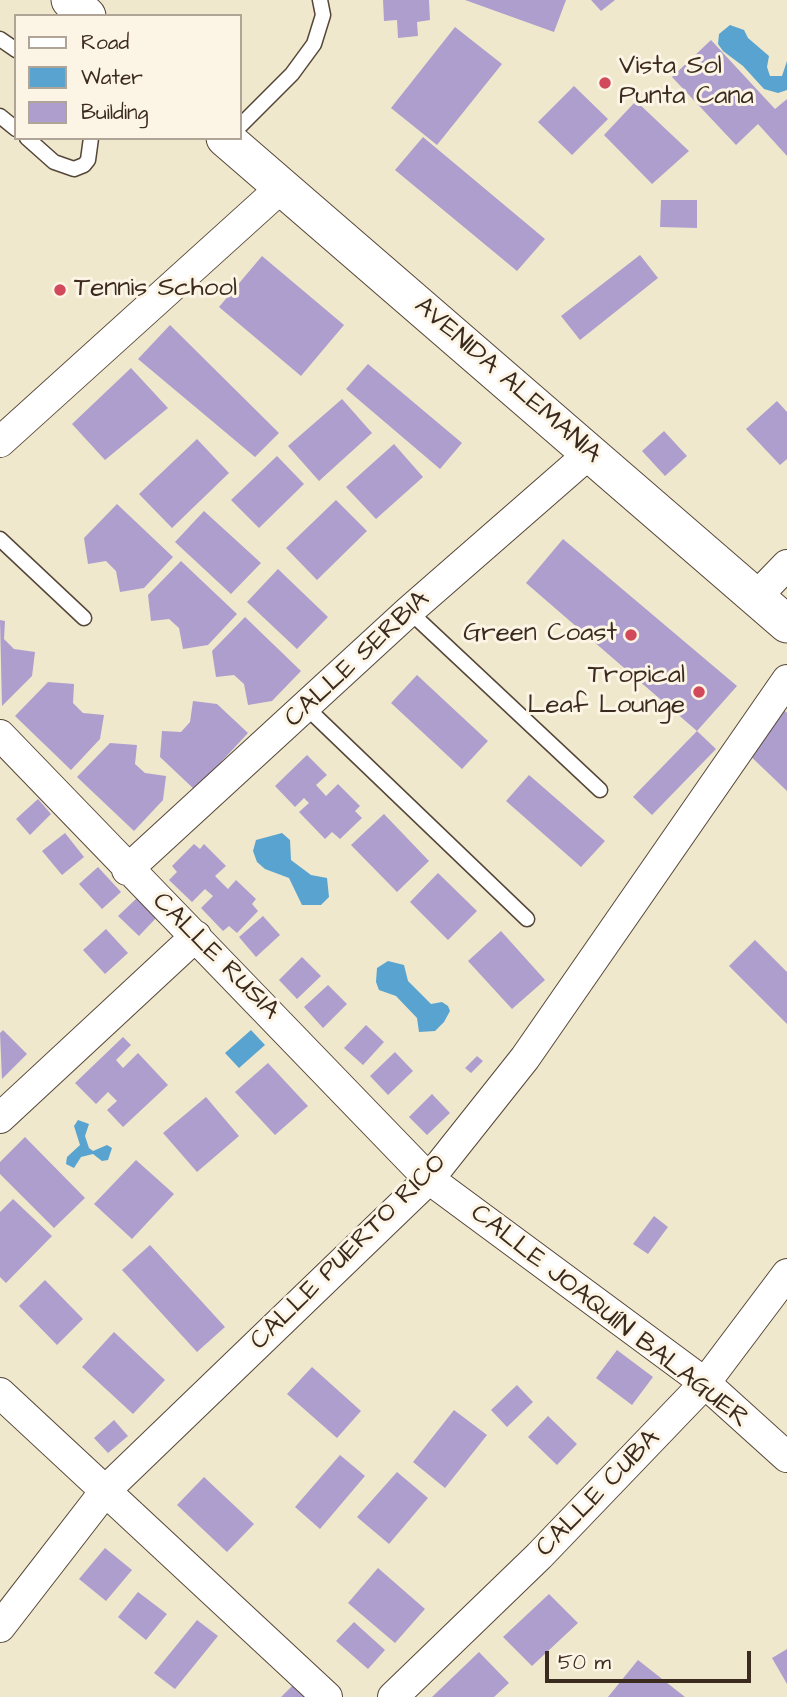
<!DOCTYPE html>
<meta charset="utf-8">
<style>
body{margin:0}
#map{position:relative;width:787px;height:1697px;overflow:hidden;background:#efe8cc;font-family:"Architects Daughter",sans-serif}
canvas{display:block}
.legend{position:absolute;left:14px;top:14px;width:228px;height:126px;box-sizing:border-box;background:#fcf5e5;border:2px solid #afa495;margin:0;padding:9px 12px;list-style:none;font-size:21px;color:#3b2a1e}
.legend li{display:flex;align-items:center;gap:14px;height:35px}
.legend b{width:35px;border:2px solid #afa495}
.scale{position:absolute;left:545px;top:1651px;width:206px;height:32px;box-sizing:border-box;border:4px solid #3b2a1e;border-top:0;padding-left:9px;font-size:21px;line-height:24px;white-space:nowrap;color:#3b2a1e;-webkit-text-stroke:5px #fcf5e5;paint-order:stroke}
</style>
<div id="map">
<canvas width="787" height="1697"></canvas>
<ul class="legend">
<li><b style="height:9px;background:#fff"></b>Road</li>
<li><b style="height:19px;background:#58a3d0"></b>Water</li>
<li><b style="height:19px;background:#ae9ece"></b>Building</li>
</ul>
<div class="scale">50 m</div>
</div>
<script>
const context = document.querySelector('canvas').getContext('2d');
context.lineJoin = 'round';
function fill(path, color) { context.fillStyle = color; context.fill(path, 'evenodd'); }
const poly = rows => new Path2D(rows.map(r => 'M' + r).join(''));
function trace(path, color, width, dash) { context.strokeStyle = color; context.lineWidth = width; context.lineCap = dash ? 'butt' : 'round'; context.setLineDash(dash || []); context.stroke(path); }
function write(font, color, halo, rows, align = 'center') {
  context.font = font + ' "Architects Daughter",sans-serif'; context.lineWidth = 6; context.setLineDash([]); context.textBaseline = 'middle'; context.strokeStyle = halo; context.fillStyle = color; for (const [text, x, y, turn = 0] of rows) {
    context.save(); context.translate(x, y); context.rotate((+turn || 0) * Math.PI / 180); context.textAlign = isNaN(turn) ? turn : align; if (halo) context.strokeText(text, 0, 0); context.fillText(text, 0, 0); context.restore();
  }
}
const water = poly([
 [730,25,744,30,748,38,769,56,767,67,770,76,782,76,787,61,787,90,778,93,764,89,743,66,723,51,718,44,719,34],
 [282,833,290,840,291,860,311,875,327,878,329,897,321,905,302,905,289,878,265,869,257,862,253,851,256,840],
 [388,961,404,965,408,981,431,1004,442,1002,448,1006,450,1011,444,1022,435,1031,419,1032,417,1018,396,996,379,990,376,982,377,968],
 [251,1030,265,1045,239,1068,225,1053],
 [78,1120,89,1124,85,1136,89,1148,93,1151,107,1145,112,1148,108,1160,102,1161,93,1154,81,1157,74,1168,66,1164,67,1157,80,1145,74,1126]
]);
const building = poly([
 [383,0,429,0,430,20,417,22,418,36,398,38,397,20,384,21],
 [465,0,566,0,554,32],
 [591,0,615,0,601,11],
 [455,27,502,64,437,145,391,108],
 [711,40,775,109,787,99,787,156,758,124,736,145,672,77],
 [574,86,608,119,572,155,538,122],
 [636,101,689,151,652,184,604,135],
 [423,137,545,239,517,271,395,170],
 [661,200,697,200,697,228,660,227],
 [640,255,658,278,580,340,561,316],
 [262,256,344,325,301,376,219,307],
 [170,325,279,433,255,457,138,359],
 [368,364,462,443,440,469,346,389],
 [131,368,168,408,105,460,72,424],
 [342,399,372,433,319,481,288,446],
 [777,401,787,412,787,459,780,465,746,429],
 [664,431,687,456,665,476,642,451],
 [197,439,229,473,172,528,139,494],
 [394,444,423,477,376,519,346,487],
 [277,456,304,484,259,528,231,500],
 [336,500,367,531,317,580,286,548],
 [117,504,173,557,144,588,120,592,116,571,106,561,88,564,84,538],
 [204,511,261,563,231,594,175,542],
 [563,539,737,686,697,731,526,583],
 [181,561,237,614,208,645,183,649,179,628,169,619,151,621,148,595],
 [278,569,328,617,297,649,247,602],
 [245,617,301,671,272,701,248,705,244,684,234,675,216,677,212,651],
 [0,620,5,621,4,639,14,649,35,652,32,676,2,706],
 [417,675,488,741,462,769,391,703],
 [48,682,74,684,73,703,83,713,104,715,100,739,71,770,15,716],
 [193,701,217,704,248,733,195,790,160,757,162,731,181,732,190,722],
 [782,708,787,713,787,791,744,750],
 [697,731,716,749,652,815,633,797],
 [110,743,137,745,135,764,145,773,166,776,163,800,134,831,77,777],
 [307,755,327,775,316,785,326,796,338,784,360,806,355,811,362,818,340,839,332,832,325,839,299,812,309,803,304,798,295,807,275,786],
 [529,775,605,841,581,867,506,801],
 [38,799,51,814,30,835,16,819],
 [384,814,429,861,397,892,351,845],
 [65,833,84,857,62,875,42,851],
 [194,844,200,849,204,844,226,866,215,876,228,889,236,880,256,899,252,904,258,911,237,933,229,926,223,931,201,908,213,896,205,889,192,902,169,880,177,872,172,866],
 [98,867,121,892,102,909,79,884],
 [438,873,477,911,448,940,410,902],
 [137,898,157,917,139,936,118,916],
 [263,916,280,935,256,957,239,937],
 [106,929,128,953,105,974,83,950],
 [501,931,545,980,512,1009,468,961],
 [755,940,787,972,787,1024,729,966],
 [302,957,321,976,297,999,279,980],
 [328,985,347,1004,323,1028,304,1007],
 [366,1025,384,1042,363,1065,344,1048],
 [3,1030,27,1054,2,1079,0,1033],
 [123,1037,131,1045,116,1060,123,1068,138,1053,168,1085,123,1127,107,1110,117,1101,108,1092,96,1104,75,1083],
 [395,1052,413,1071,388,1095,370,1076],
 [477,1056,483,1061,471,1073,465,1068],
 [268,1063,308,1106,275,1135,235,1092],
 [432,1094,450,1113,427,1135,409,1117],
 [206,1097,239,1136,197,1172,163,1133],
 [25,1137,85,1198,54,1228,0,1174,0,1162],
 [136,1160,174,1194,132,1239,94,1204],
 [13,1199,52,1236,6,1283,0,1277,0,1212],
 [654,1216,668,1227,648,1254,633,1244],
 [150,1245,225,1327,197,1352,122,1270],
 [45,1280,83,1319,57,1345,19,1306],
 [114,1332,165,1380,133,1414,82,1367],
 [617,1350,653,1377,632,1405,596,1378],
 [312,1367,361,1411,337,1438,287,1394],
 [517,1385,533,1402,507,1427,491,1410],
 [454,1410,487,1435,445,1488,413,1462],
 [548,1416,577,1444,557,1465,528,1437],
 [114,1420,128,1436,108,1453,94,1438],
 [340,1455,365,1476,320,1529,295,1507],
 [397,1472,428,1498,389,1544,357,1517],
 [204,1477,254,1524,227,1552,177,1505],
 [105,1548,132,1570,106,1601,79,1579],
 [378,1568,425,1609,395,1643,348,1603],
 [138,1592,167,1614,146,1640,118,1617],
 [549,1594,578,1623,532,1666,503,1637],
 [197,1620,218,1636,175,1689,154,1673],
 [354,1622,385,1650,368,1669,336,1641],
 [787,1649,787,1684,772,1658],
 [479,1652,509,1683,494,1697,432,1697],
 [638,1660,685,1697,608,1697],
 [295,1683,309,1697,281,1697]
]);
const service = poly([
 [0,39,16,50],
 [0,116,16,129],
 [240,126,292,74,314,44,323,15,320,0],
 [27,138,54,162,74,169,84,165,88,160,91,138],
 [0,539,84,618],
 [409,611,600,790],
 [307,708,527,919]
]);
const minor = poly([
 [0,442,282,187],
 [757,596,787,565],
 [0,735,429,1179,705,1383,787,1457],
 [127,870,409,611,590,453],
 [0,1118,196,936],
 [0,1393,327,1697],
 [0,1627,106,1490,429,1179,525,1058,787,680],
 [393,1697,539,1556,705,1383,787,1274]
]);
const tertiary = poly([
 [70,0,87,16],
 [225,138,787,624]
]);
const markers = [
 [605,83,7,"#d1495b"],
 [60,290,7,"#d1495b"],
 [631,635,7,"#d1495b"],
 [699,692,7,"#d1495b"]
];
const poiNames = [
 ["Vista Sol",619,68],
 ["Punta Cana",619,98],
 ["Tennis School",74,290],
 ["Green Coast",617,635,"right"],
 ["Tropical",685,677,"right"],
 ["Leaf Lounge",685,707,"right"]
];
const streetNames = [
 ["AVENIDA ALEMANIA",507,381,41],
 ["CALLE SERBIA",358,660,-43],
 ["CALLE RUSIA",215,957,45],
 ["CALLE PUERTO RICO",349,1253,-45],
 ["CALLE JOAQUÍN BALAGUER",609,1317,38],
 ["CALLE CUBA",599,1494,-46]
];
fill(water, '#58a3d0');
fill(building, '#ae9ece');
trace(service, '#564638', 17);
trace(minor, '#564638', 32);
trace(tertiary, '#564638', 39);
trace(service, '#fff', 14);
trace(minor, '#fff', 30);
trace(tertiary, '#fff', 37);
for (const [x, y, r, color] of markers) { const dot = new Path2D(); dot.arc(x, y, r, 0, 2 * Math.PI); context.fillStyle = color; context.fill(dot); trace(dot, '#fcf5e5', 2.5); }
write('26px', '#3b2a1e', '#fcf5e5', poiNames, 'left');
write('26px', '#3b2a1e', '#fcf5e5', streetNames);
</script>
